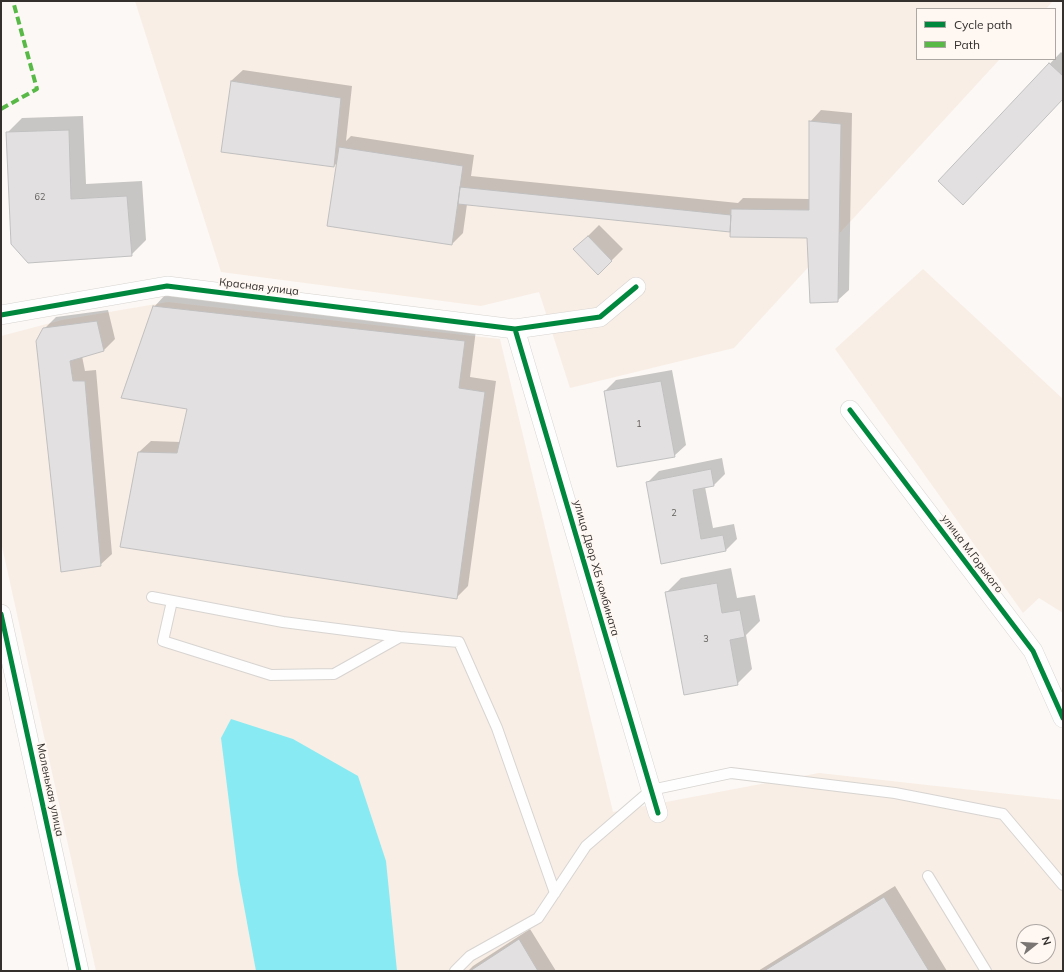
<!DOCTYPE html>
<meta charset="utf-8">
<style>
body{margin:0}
#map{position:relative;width:1064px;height:972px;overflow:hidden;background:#fbf8f5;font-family:Mulish,sans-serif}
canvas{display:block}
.frame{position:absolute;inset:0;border:2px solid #34302d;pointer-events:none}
.legend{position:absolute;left:916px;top:8px;width:140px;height:52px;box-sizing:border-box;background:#fef7f2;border:1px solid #ada7a3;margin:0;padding:5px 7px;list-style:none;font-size:12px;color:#34302d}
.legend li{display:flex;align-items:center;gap:8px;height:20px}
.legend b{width:20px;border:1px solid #ada7a3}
.north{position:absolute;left:1016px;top:924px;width:40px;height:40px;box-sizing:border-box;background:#fef7f2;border:1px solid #ada7a3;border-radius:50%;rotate:73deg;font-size:11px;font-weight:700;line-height:16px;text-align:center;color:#34302d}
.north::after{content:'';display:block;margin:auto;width:14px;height:18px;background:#7a7673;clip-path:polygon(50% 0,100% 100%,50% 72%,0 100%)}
</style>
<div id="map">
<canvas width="1064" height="972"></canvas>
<div class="frame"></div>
<ul class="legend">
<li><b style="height:5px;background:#00873e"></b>Cycle path</li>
<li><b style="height:5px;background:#58b947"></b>Path</li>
</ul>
<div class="north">N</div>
</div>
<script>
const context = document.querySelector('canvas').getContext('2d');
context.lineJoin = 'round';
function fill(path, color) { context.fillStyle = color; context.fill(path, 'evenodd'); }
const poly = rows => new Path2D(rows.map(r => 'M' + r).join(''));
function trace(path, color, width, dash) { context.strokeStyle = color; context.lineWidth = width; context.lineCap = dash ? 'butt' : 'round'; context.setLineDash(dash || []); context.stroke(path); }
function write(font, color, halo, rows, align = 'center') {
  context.font = font + ' Mulish,sans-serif'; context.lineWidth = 4; context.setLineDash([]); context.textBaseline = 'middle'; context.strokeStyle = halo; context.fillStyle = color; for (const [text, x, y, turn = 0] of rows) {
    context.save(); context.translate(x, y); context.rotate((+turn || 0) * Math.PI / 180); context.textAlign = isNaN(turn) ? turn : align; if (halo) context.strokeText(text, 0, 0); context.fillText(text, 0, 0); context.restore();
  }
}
const built = poly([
 [135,1,1053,1,1046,9,917,9,917,59,1000,59,734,348,570,388,539,292,481,306,221,272],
 [923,269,1063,399,1063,613,1039,598,1023,613,835,349],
 [168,302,500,339,613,812,819,773,1063,800,1063,971,96,971,1,542,1,336,62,320],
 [1024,932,1048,932,1048,956,1024,956]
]);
const water = poly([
 [231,719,293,739,358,776,386,861,397,971,256,971,238,874,221,738]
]);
const shadow = poly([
 [1061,52,1063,54,1063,98,939,181],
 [243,70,352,86,346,141,351,136,474,155,471,176,738,203,743,198,810,199,810,122,821,110,852,113,849,290,837,301,808,237,731,231,467,204,463,233,452,244,338,162,334,166,231,81],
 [83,116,86,184,142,181,146,240,131,255,29,262,7,133,22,118],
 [599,225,623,249,611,261,586,238],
 [165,295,476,330,470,377,496,381,468,586,456,598,139,452,151,441,181,442,188,408,154,307],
 [108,310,115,339,104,350,82,356,85,371,96,370,112,554,100,565,44,329,56,317],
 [672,370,686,445,674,456,605,391,616,380],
 [722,458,725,474,714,485,705,487,713,528,734,524,737,539,726,550,662,563,647,483,659,471],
 [731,568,737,598,755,595,760,621,746,635,752,669,737,684,666,593,681,578],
 [895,886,947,971,758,971],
 [530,929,556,971,468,971,473,966]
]);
const building = poly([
 [1049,63,1063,76,1063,99,963,205,938,181,1049,63],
 [231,81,341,98,334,167,221,152,231,81],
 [809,121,841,124,838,302,810,303,807,238,730,237,731,209,809,210,809,121],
 [69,130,71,199,127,196,132,256,28,263,11,244,6,132,69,130],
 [339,147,463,166,452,245,327,226,339,147],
 [460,187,731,215,730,232,458,204,460,187],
 [588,236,612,261,598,275,573,249,588,236],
 [153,306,465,341,459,388,485,392,457,599,120,547,138,452,177,453,187,409,121,398,153,306],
 [97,321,104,351,70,361,73,381,85,381,101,566,61,572,36,341,43,328,97,321],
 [661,381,675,457,617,467,604,391,661,381],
 [711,469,714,486,693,490,701,539,723,535,726,551,661,564,646,482,711,469],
 [717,583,722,613,740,610,745,637,730,640,738,685,684,695,665,592,717,583],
 [884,897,929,971,764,971,884,897],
 [519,939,538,971,470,971,519,939]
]);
const lane = poly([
 [152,597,283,622,400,637,459,642,497,728,555,893],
 [172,601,163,641,271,675,334,674,400,637],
 [928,876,986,971],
 [455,971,470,956,538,918,586,846,651,790,731,773,895,793,1003,814,1063,885]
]);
const street = poly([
 [1,315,167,286,515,329,600,317,636,287],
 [515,329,658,813],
 [850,410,1033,651,1063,718],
 [1,614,79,971]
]);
const quiet = poly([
 [1,109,37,89,13,1]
]);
const cycleway = poly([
 [1,315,167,286,515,329,600,317,636,287],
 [515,329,658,813],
 [850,410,1033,651,1063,718],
 [1,614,79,971]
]);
const numberNames = [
 ["62",40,197],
 ["1",639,424],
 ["2",674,513],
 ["3",706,639]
];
const streetNames = [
 ["Красная улица",259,287,7],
 ["улица М.Горького",972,554,53],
 ["улица Двор ХБ комбината",596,568,74],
 ["Маленькая улица",50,790,78]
];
fill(built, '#f9eee5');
fill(water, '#88ebf3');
fill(shadow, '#0003');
fill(building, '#e2e0e0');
trace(building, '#c1c0c0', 1);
trace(lane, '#d7d4d1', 12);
trace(street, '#d7d4d1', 20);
trace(lane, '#fefefe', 10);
trace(street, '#fefefe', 19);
trace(quiet, '#58b947', 4, [8, 4]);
trace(cycleway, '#00873e', 5);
write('9px', '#605d5b', null, numberNames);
write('11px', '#34302d', '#fef7f2', streetNames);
</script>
